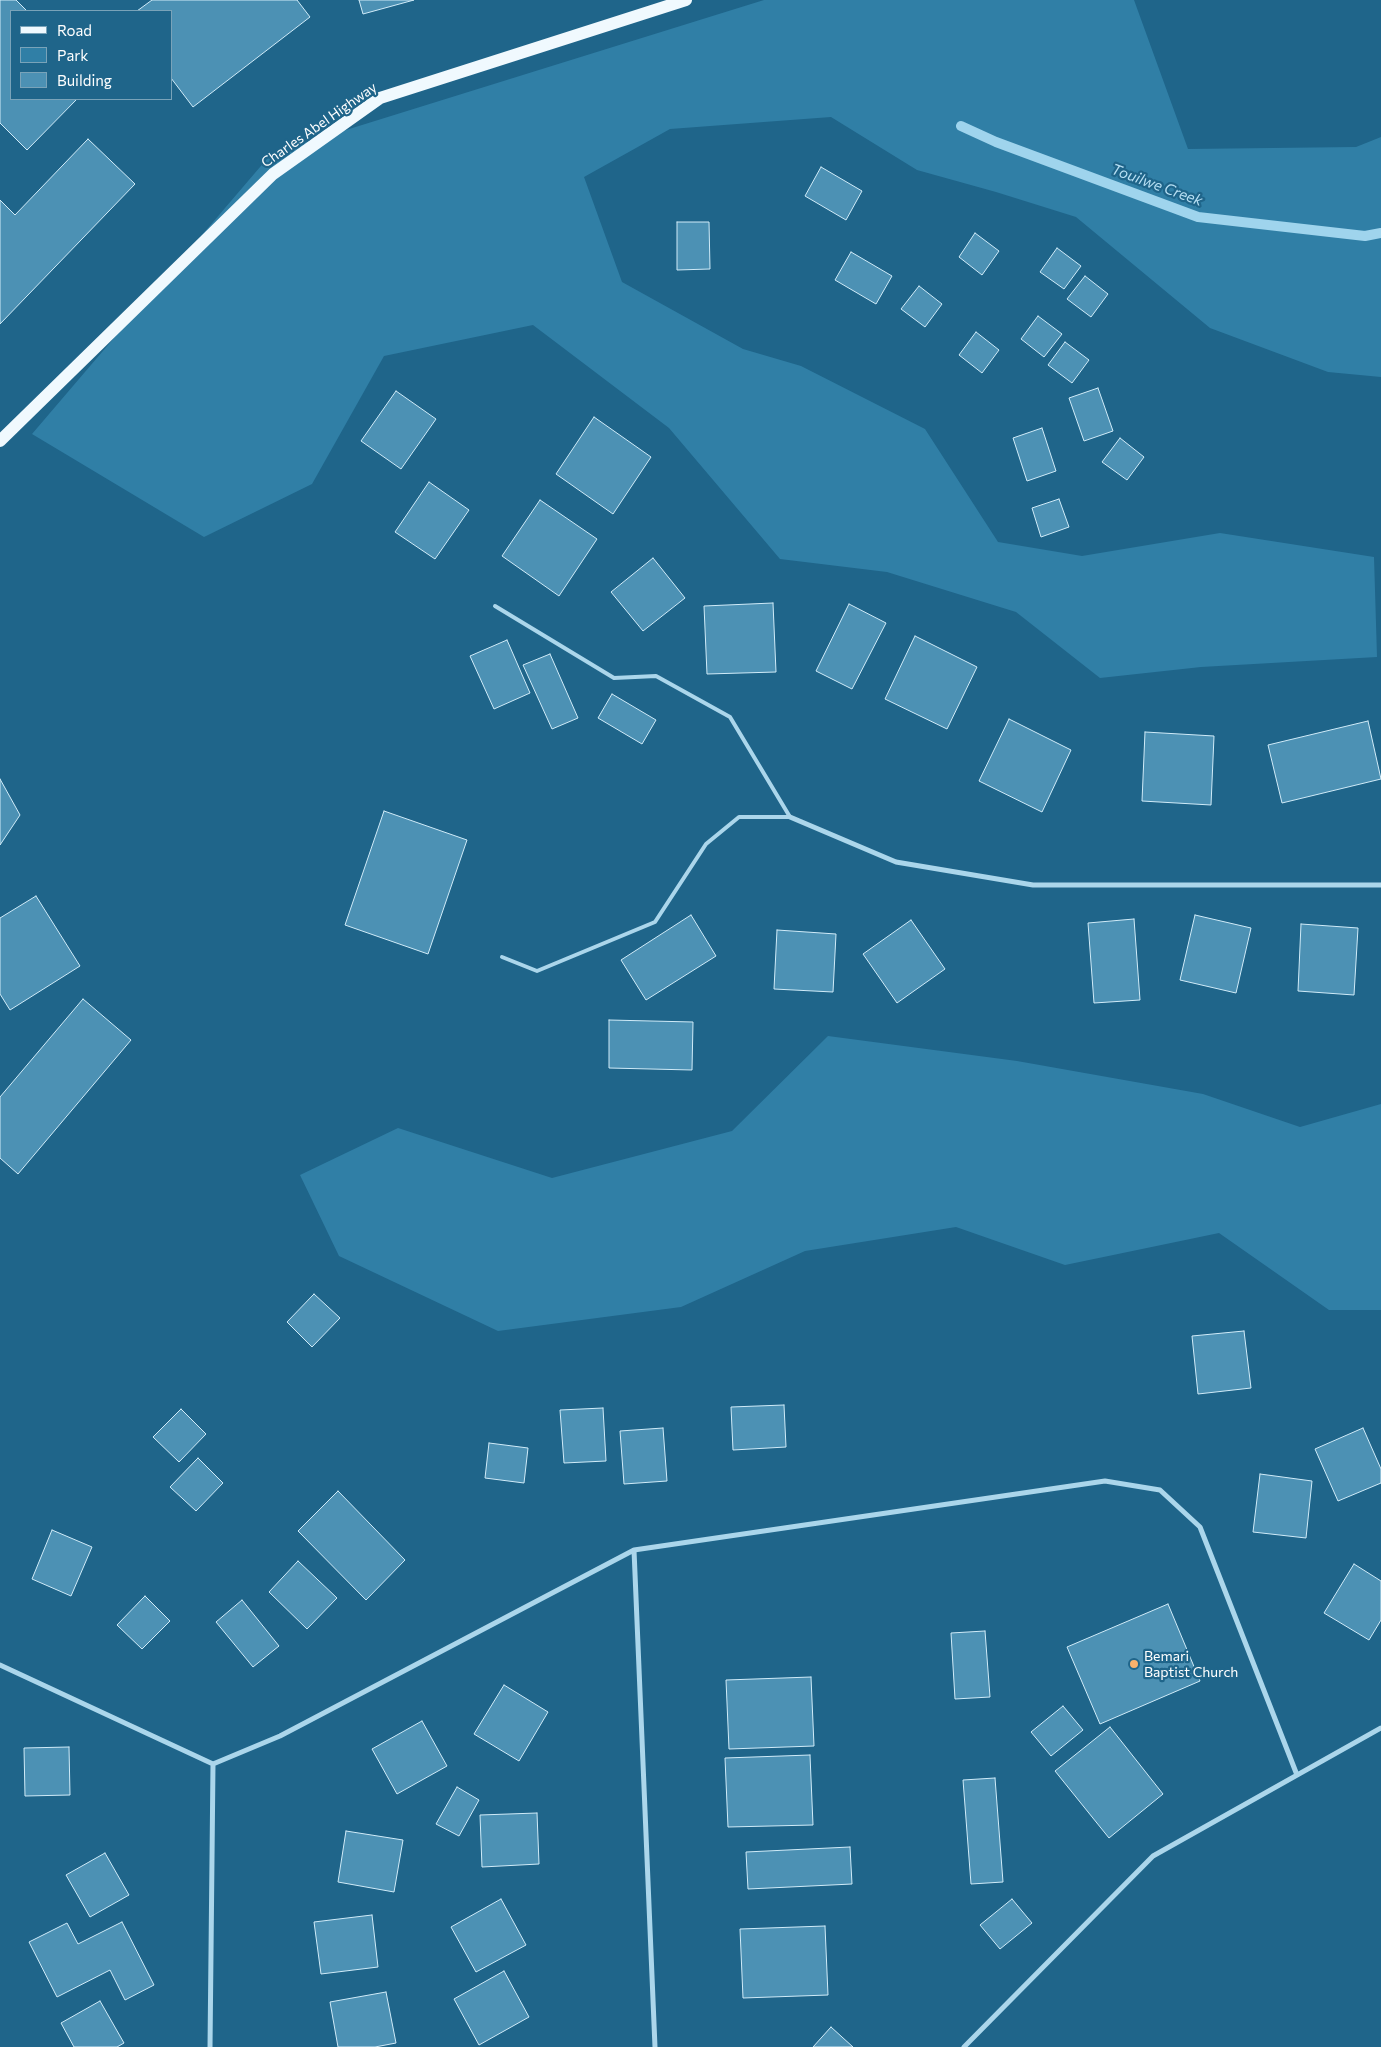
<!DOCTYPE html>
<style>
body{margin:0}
#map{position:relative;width:1381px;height:2047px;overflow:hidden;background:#1f658a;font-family:Commissioner,sans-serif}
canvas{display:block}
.legend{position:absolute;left:10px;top:10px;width:162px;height:90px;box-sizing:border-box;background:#1f658a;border:1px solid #79a3b9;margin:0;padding:6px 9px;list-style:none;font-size:15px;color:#fff}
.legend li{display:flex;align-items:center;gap:10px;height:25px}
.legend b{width:25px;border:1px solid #79a3b9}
</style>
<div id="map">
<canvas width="1381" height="2047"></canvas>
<ul class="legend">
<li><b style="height:6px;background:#f0f9fe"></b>Road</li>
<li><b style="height:14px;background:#307fa6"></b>Park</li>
<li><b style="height:14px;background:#4c91b4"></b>Building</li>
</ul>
</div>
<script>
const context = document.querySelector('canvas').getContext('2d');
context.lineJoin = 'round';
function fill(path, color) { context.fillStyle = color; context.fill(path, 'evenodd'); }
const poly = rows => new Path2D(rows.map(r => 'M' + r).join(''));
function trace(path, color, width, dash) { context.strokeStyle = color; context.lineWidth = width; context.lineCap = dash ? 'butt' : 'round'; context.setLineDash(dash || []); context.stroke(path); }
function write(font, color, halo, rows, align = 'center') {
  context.font = font + ' Commissioner,sans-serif'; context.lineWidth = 4.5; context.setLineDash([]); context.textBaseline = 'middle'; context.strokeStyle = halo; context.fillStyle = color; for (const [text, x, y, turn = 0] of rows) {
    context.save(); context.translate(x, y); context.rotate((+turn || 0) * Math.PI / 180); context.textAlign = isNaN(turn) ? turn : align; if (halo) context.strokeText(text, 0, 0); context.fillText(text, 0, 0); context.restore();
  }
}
const green = poly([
 [764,0,1134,0,1188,149,1356,147,1381,137,1381,377,1328,372,1210,328,1076,217,996,192,917,170,831,117,670,129,584,177,622,282,743,349,801,366,925,429,998,542,1082,556,1220,533,1374,557,1377,657,1201,667,1100,678,1016,612,887,572,780,559,669,428,533,325,384,356,312,484,204,537,32,434,272,153],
 [828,1036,1017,1061,1203,1094,1300,1127,1381,1104,1381,1310,1329,1310,1219,1233,1065,1265,956,1227,805,1251,681,1307,498,1331,339,1256,300,1175,398,1128,552,1178,732,1131]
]);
const stream = poly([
 [961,126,996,142,1198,217,1365,236,1381,233]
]);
const building = poly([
 [0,0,16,0,27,11,11,11,11,99,77,99,27,150,0,123,0,0],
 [152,0,297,0,310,17,193,107,171,78,171,11,137,11,152,0],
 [359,0,414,0,363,14,359,0],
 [88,139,135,184,0,324,0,200,15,215,88,139],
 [821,167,862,191,846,220,805,196,821,167],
 [677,222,709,222,710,269,677,270,677,222],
 [975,233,999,251,982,275,959,257,975,233],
 [1057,248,1081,266,1064,289,1040,272,1057,248],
 [851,252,892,276,876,304,835,280,851,252],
 [1085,276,1108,294,1091,317,1067,299,1085,276],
 [919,286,942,304,925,327,901,309,919,286],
 [1038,316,1062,334,1044,357,1021,339,1038,316],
 [976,332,999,350,982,373,959,355,976,332],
 [1065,342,1089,360,1072,383,1048,365,1065,342],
 [1098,388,1113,431,1084,441,1069,398,1098,388],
 [396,391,436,419,401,469,361,441,396,391],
 [594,417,651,457,613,514,556,474,594,417],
 [1042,428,1056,471,1027,481,1013,438,1042,428],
 [1120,438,1144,457,1127,480,1102,462,1120,438],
 [429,482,469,510,435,559,395,532,429,482],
 [1059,499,1069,527,1041,537,1032,508,1059,499],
 [540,500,597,539,559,596,502,556,540,500],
 [653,558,685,598,643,631,611,592,653,558],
 [773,603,776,672,707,674,704,606,773,603],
 [849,604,886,623,852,689,816,671,849,604],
 [915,636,977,667,947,729,885,699,915,636],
 [507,640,530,693,494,709,470,656,507,640],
 [550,654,578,718,552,729,523,665,550,654],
 [612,694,656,720,642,744,598,718,612,694],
 [1009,719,1071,750,1042,812,979,781,1009,719],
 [1368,721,1381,779,1282,803,1268,745,1368,721],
 [1145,732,1214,736,1211,805,1142,801,1145,732],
 [0,779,20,815,0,845,0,779],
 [384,811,467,840,428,954,345,925,384,811],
 [36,896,80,966,10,1010,0,994,0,918,36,896],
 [691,915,716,956,646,1000,621,960,691,915],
 [1195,915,1251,928,1236,993,1180,980,1195,915],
 [1134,919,1140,1000,1094,1003,1088,923,1134,919],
 [911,920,945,969,897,1003,863,954,911,920],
 [1301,924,1358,928,1354,995,1298,991,1301,924],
 [777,930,836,934,833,992,774,989,777,930],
 [83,999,131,1040,18,1174,0,1158,0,1097,83,999],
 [609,1020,693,1022,692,1070,609,1068,609,1020],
 [314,1294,340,1318,312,1347,287,1322,314,1294],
 [1244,1331,1251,1388,1198,1394,1192,1336,1244,1331],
 [784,1405,786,1447,733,1450,731,1407,784,1405],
 [603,1408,606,1461,564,1463,560,1410,603,1408],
 [181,1409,206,1434,179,1462,153,1437,181,1409],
 [663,1428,667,1481,624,1484,620,1431,663,1428],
 [1363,1428,1381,1469,1381,1483,1338,1501,1315,1449,1363,1428],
 [489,1443,528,1448,524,1483,485,1478,489,1443],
 [198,1458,223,1483,196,1511,170,1487,198,1458],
 [1260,1474,1312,1481,1306,1538,1253,1532,1260,1474],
 [338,1491,405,1560,366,1600,298,1531,338,1491],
 [52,1530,92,1547,71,1596,32,1579,52,1530],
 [298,1561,337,1598,307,1629,269,1592,298,1561],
 [1354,1564,1381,1581,1381,1620,1369,1640,1324,1613,1354,1564],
 [145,1596,170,1621,142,1649,117,1625,145,1596],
 [242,1600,279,1646,253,1667,216,1622,242,1600],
 [1168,1604,1200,1681,1100,1724,1067,1647,1168,1604],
 [985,1631,990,1697,955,1699,951,1633,985,1631],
 [811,1677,814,1746,729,1749,726,1680,811,1677],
 [504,1685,548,1712,519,1761,474,1734,504,1685],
 [1063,1706,1083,1730,1051,1756,1031,1732,1063,1706],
 [422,1721,447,1766,397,1794,372,1749,422,1721],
 [1110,1727,1163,1794,1109,1838,1055,1771,1110,1727],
 [69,1747,70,1795,25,1796,24,1748,69,1747],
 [810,1755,813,1825,728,1827,725,1758,810,1755],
 [995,1778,1003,1882,971,1884,963,1780,995,1778],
 [457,1787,479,1800,459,1836,436,1824,457,1787],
 [537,1813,539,1864,482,1867,480,1815,537,1813],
 [346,1831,403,1840,394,1892,338,1882,346,1831],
 [850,1847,852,1884,748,1889,746,1852,850,1847],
 [105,1853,129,1895,90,1917,66,1875,105,1853],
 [501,1899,526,1945,476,1972,451,1927,501,1899],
 [1012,1899,1032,1923,1000,1949,980,1925,1012,1899],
 [372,1915,378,1967,321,1974,314,1922,372,1915],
 [122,1922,154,1985,125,2000,110,1970,57,1997,29,1942,67,1923,78,1944,122,1922],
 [825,1926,828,1995,743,1998,740,1929,825,1926],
 [504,1971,529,2017,479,2045,454,1999,504,1971],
 [386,1992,396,2043,375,2047,338,2047,330,2002,386,1992],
 [100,2001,124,2043,117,2047,74,2047,61,2023,100,2001],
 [831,2027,853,2047,813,2047,831,2027]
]);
const lane = poly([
 [495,606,614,678,656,676,730,717,790,817],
 [502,957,537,971,655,922,706,844,739,817,790,817]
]);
const street = poly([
 [790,817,896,862,1033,885,1381,885],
 [634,1550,655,2047],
 [0,1665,213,1764,210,2047],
 [213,1764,280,1736,634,1550,1105,1481,1160,1490,1200,1527,1297,1775],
 [964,2047,1153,1856,1381,1728]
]);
const primary = poly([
 [0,441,273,174,380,98,686,0]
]);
const markers = [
 [1134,1664,5,"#f9b26c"]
];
const streetNames = [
 ["Charles Abel Highway",319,125,-35]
];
const poiNames = [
 ["Bemari",1144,1656],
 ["Baptist Church",1144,1672]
];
const waterNames = [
 ["Touilwe Creek",1157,185,20]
];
fill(green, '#307fa6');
trace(stream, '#9fd4ed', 10);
fill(building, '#4c91b4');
trace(building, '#d0ebf8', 1);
trace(lane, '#abd6eb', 4);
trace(street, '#abd6eb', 5);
trace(primary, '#f0f9fe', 12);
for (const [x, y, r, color] of markers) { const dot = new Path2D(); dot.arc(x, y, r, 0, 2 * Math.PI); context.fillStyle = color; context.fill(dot); trace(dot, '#1f658a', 2); }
write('14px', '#fff', '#1f658a', streetNames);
write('14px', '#fff', '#1f658a', poiNames, 'left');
write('italic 15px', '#b7dff3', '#1f658a', waterNames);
</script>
